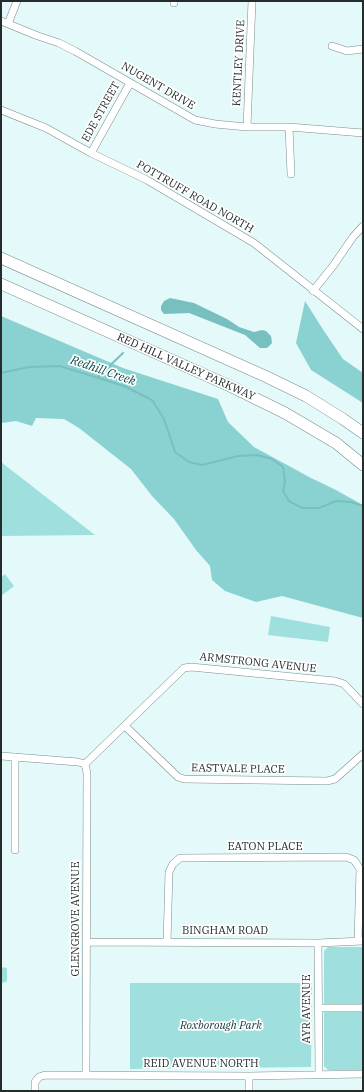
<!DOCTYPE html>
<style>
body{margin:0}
#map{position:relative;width:364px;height:1092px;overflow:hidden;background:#e4f9f9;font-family:"IBM Plex Serif",serif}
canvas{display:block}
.frame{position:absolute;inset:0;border:2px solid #242c2c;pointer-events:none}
</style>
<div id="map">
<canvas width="364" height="1092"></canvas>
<div class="frame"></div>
</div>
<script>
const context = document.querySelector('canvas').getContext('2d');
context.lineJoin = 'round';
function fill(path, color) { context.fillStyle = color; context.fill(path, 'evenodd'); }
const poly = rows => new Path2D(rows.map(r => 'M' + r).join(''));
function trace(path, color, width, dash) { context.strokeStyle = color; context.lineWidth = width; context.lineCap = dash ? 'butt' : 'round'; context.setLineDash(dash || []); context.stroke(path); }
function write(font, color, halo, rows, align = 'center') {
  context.font = font + ' "IBM Plex Serif",serif'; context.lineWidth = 3.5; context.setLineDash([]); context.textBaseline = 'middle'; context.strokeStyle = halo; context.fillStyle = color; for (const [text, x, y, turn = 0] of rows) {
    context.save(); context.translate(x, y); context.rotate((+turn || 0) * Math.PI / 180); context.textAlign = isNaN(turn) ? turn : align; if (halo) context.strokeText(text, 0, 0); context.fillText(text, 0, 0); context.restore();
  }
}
const green = poly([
 [1,462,95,535,1,536],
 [5,574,14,586,1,596,1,577],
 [271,616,330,627,328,642,268,635],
 [328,947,363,947,363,1070,328,1070,324,1066,324,951],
 [1,967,7,968,7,981,6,982,1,983],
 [130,983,312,983,311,1067,130,1069]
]);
const forest = poly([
 [305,301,324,331,343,359,363,373,363,403,311,370,296,343],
 [1,316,123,368,218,399,228,422,254,447,311,478,334,489,363,505,363,618,282,596,256,602,225,591,212,580,210,566,196,550,174,519,152,496,131,469,79,428,64,419,36,418,32,426,16,421,1,423]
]);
const water = poly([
 [170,298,194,303,227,319,239,327,254,332,262,330,266,331,271,336,272,343,267,348,260,348,245,335,189,313,164,314,161,310,161,306,164,301]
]);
const stream = poly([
 [1,373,29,367,60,366,124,386,152,400,164,419,175,452,189,462,202,465,238,456,257,455,272,459,283,467,285,481,283,491,289,501,302,508,319,508,336,501,351,502,363,506],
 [98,377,123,353]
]);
const minor = poly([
 [174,1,174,3],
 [1,21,38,36,59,43,75,51,195,120,215,124,247,127,289,127,363,133],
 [8,24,17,1],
 [332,46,347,51,363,49],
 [1,110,46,128,91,153,147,180,254,243,363,329],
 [247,127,252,1],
 [289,127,291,174],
 [91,153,130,83],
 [313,291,333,266,353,237,363,226],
 [125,726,178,777,184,779,327,781,335,779,363,754],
 [1,756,78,762,85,764],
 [15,757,15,850],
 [85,764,184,668,191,667,335,681,344,684,363,704],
 [85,764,87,773,86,1075],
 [87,942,318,943,363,941],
 [167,942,169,872,173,864,180,858,346,857,354,860,360,869,358,941],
 [318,943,319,1074],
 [318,1008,363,1008],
 [249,1076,249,1091],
 [35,1091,35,1082,39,1077,45,1075,249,1076,363,1074]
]);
const highway = poly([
 [1,258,267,377,306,396,343,419,363,433],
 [1,284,230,386,285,413,336,443,363,465]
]);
const streetNames = [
 ["KENTLEY DRIVE",239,63,-87],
 ["NUGENT DRIVE",158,86,30],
 ["EDE STREET",101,112,-61],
 ["POTTRUFF ROAD NORTH",195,197,30],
 ["RED HILL VALLEY PARKWAY",186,367,24],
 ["ARMSTRONG AVENUE",258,663,6],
 ["EASTVALE PLACE",238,769,1],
 ["EATON PLACE",265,847],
 ["GLENGROVE AVENUE",76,919,-90],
 ["BINGHAM ROAD",225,931],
 ["AYR AVENUE",307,1009,-90],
 ["REID AVENUE NORTH",201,1064]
];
const parkNames = [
 ["Roxborough Park",221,1026]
];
const waterNames = [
 ["Redhill Creek",103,371,19]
];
fill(green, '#9fe0df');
fill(forest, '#8ad2d1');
fill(water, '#78c0bf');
trace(stream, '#78c0bf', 2);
trace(minor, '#7a8d8c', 8);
trace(highway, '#7a8d8c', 12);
trace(minor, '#fff', 7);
trace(highway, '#fff', 11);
write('11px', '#242c2c', '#fff', streetNames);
write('italic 11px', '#123636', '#fff', parkNames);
write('italic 12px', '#004545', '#fff', waterNames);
</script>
